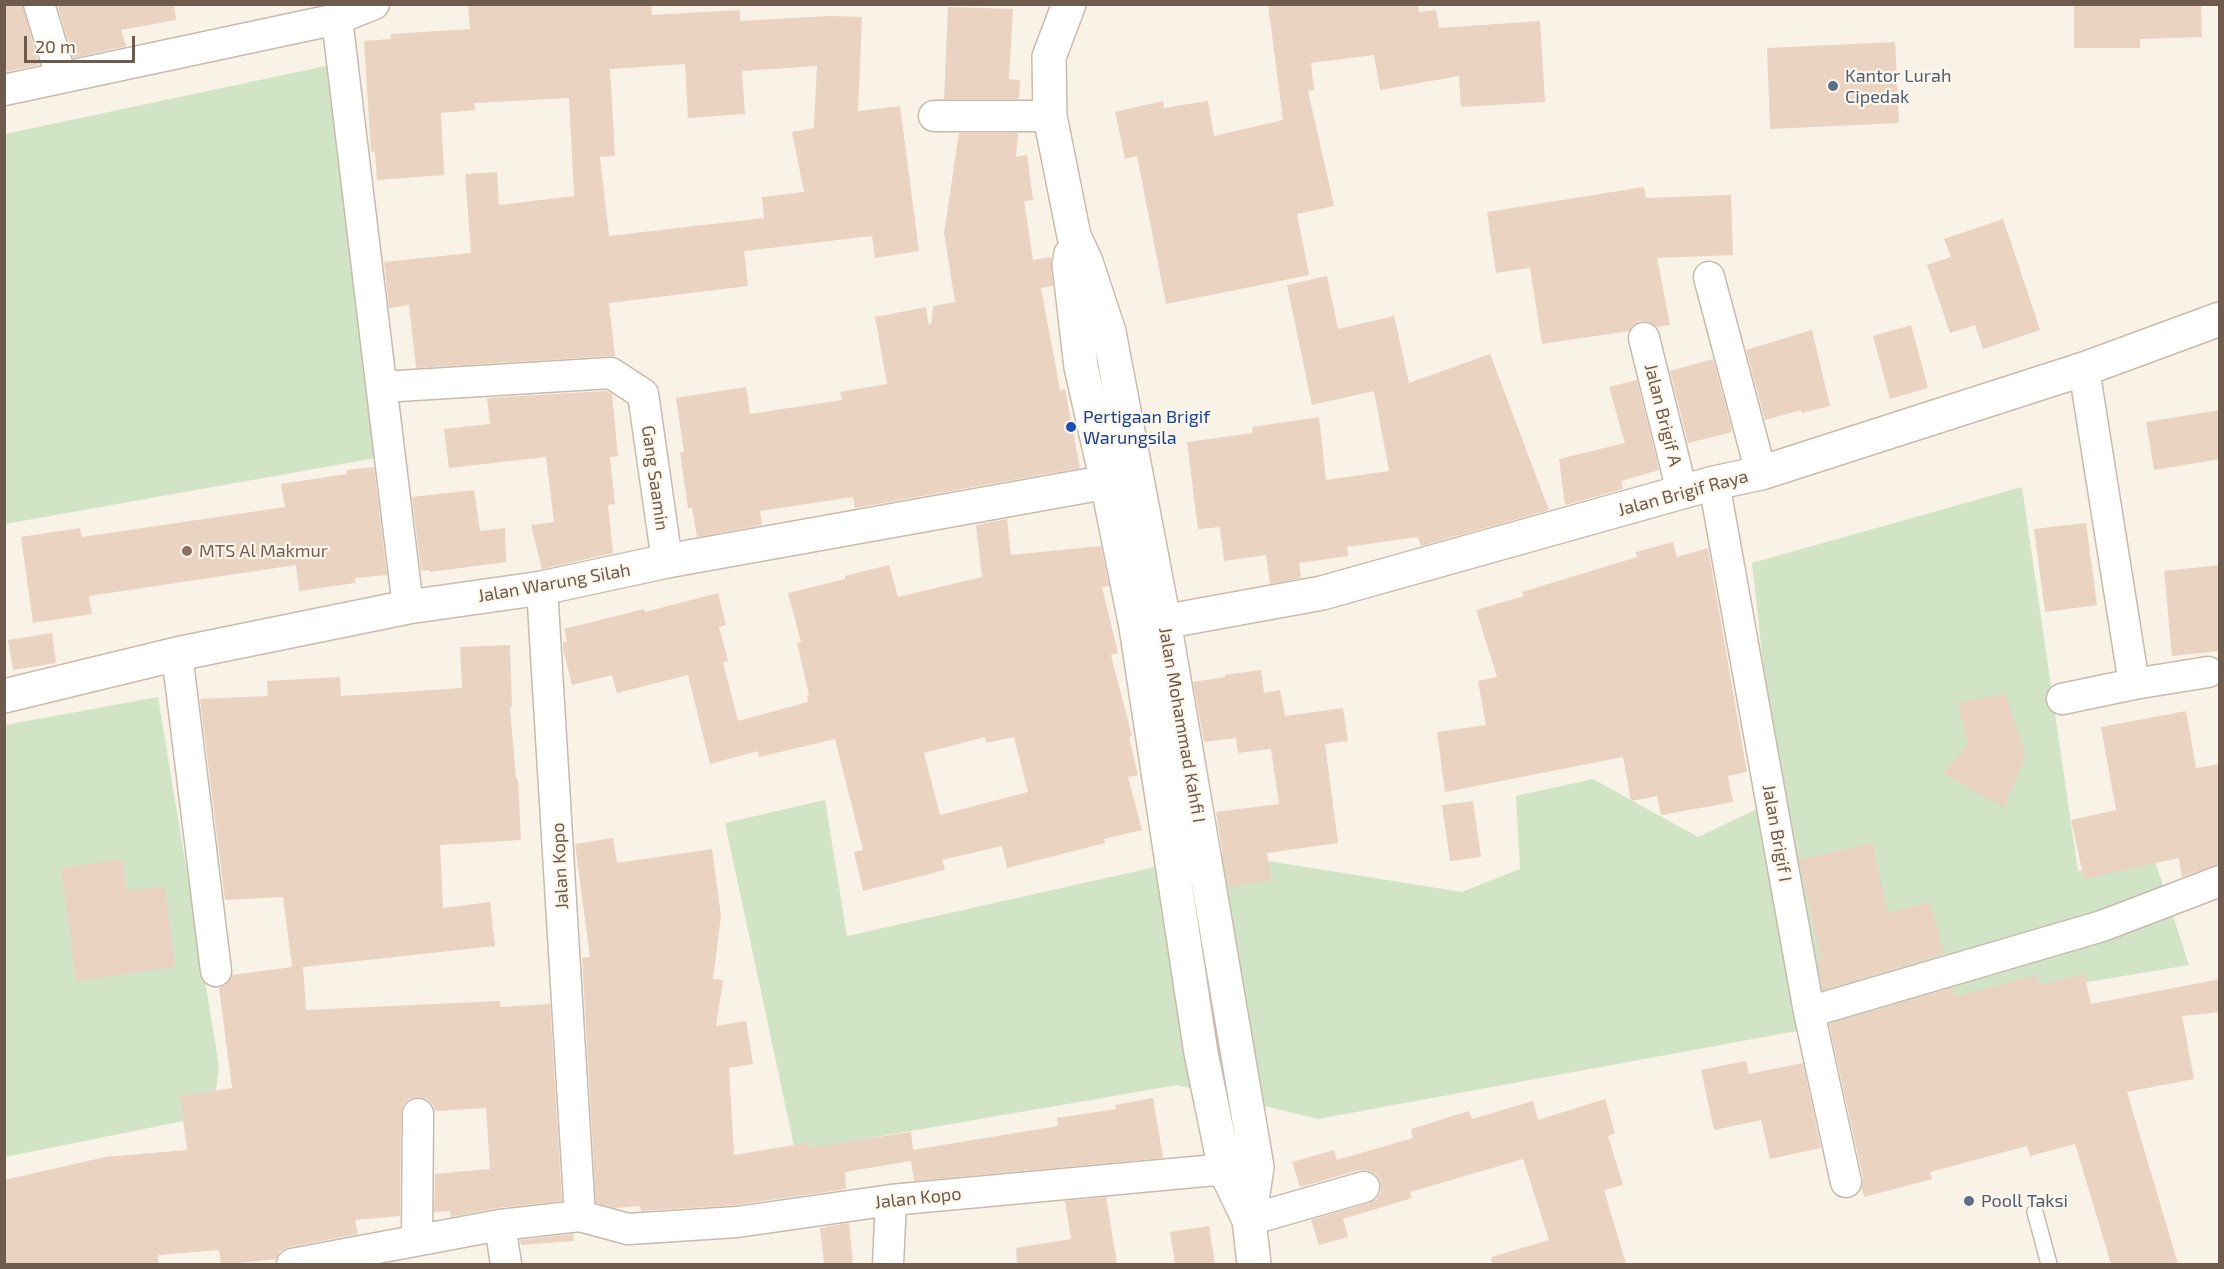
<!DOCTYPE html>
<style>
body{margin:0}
#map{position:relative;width:2224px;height:1269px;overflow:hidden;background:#f9f2e6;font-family:"Exo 2",sans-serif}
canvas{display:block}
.frame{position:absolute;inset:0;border:6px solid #6e5b4e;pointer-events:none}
.scale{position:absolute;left:24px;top:36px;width:111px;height:27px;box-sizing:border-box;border:3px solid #6e5b4e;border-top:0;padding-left:8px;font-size:18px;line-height:21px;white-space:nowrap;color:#6e5b4e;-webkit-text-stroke:4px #fcf6eb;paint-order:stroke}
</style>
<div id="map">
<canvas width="2224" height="1269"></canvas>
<div class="frame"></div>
<div class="scale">20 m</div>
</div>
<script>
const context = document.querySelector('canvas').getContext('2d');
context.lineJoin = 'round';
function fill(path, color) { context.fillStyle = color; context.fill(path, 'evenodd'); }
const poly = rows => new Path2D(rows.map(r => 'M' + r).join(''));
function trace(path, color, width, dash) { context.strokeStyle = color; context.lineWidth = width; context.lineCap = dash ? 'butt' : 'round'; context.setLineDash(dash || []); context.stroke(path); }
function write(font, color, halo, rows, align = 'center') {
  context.font = font + ' "Exo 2",sans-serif'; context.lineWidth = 4.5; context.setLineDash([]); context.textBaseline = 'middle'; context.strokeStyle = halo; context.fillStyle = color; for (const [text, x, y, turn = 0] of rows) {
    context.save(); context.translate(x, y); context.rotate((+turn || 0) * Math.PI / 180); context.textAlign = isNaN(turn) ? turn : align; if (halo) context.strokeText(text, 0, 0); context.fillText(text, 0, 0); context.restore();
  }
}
const green = poly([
 [340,63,387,456,5,524,5,134],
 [2022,487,2078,871,2152,852,2189,965,1780,1034,1318,1119,1177,1085,795,1151,725,823,825,800,847,936,1218,853,1462,892,1520,869,1516,796,1593,779,1698,837,1778,799,1752,563],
 [158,697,219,1066,213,1115,5,1157,5,725]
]);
const building = poly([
 [4,4,22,4,39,65,4,72],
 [57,4,174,4,176,20,121,30,126,46,73,58],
 [468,4,651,4,652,15,740,10,740,21,829,16,862,17,858,111,900,106,919,251,875,258,872,236,744,251,748,286,609,303,615,357,610,356,416,368,409,305,389,308,384,262,471,253,465,174,497,172,499,205,574,196,569,98,474,103,475,110,441,113,444,175,377,180,375,151,371,152,364,41,391,39,391,34,470,29],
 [685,64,688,118,745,114,742,71,817,66,814,128,792,132,804,192,762,197,764,218,609,236,600,157,615,156,610,69],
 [1268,4,1418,4,1419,12,1436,10,1439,28,1540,21,1545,102,1461,107,1459,76,1380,90,1374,55,1311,63,1314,90,1308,91,1334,206,1297,214,1309,275,1166,304,1137,156,1125,159,1115,112,1163,101,1164,108,1208,101,1214,136,1283,120],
 [2074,4,2201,4,2202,37,2140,39,2140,48,2074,48],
 [948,7,1013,9,1009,79,1020,80,1019,99,944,99],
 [1895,42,1899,123,1770,129,1767,48],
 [959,133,1018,133,1016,157,1027,155,1033,200,1024,201,1033,260,1051,257,1053,286,1041,288,1060,390,1065,389,1080,468,855,508,853,497,760,511,762,525,697,537,692,508,688,508,680,452,684,452,676,398,746,387,750,414,842,400,840,392,887,384,875,317,926,307,928,323,931,324,933,306,955,302,944,233],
 [1644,187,1646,198,1731,195,1733,255,1657,258,1670,325,1657,327,1649,322,1640,321,1633,325,1629,331,1542,344,1530,268,1496,273,1487,212],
 [2003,219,2040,330,1983,349,1975,325,1950,333,1927,265,1951,257,1944,239],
 [1327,276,1338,329,1394,316,1409,383,1490,354,1549,510,1421,546,1418,537,1347,547,1348,556,1299,563,1301,578,1270,584,1266,555,1224,561,1220,527,1198,529,1187,442,1253,433,1252,427,1319,417,1326,480,1389,471,1374,391,1312,405,1287,285],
 [1911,325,1928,388,1890,399,1873,336],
 [1812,330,1830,406,1802,413,1801,410,1765,420,1746,350],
 [1713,359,1732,430,1729,433,1688,443,1670,371],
 [1637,380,1659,470,1621,481,1623,489,1565,505,1559,459,1625,443,1609,387],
 [606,391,612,394,618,456,610,457,615,504,608,505,613,553,542,569,531,525,554,522,546,457,449,468,444,429,490,424,487,398],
 [2220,410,2220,459,2154,470,2146,422],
 [374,467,387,575,355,578,355,583,299,591,296,565,89,596,92,614,33,623,21,537,80,528,82,537,285,507,281,484,347,474,347,470],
 [474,490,480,531,505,528,506,562,430,572,429,570,421,571,412,497],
 [1007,519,1011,555,1101,546,1109,586,1102,587,1118,653,1111,655,1132,736,1129,737,1138,775,1128,777,1142,830,1104,839,1105,843,1007,868,1002,846,942,860,945,870,863,891,854,852,863,850,835,739,759,757,758,751,710,764,688,675,617,693,612,675,572,685,563,649,563,642,567,642,564,629,644,609,645,612,718,593,726,625,719,627,728,661,723,662,738,721,808,702,807,696,809,695,797,643,801,642,788,593,845,579,845,576,889,565,898,597,982,577,976,525],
 [985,737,986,743,1014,737,1028,792,940,815,924,753],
 [2086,523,2097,605,2045,612,2034,529],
 [1673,542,1677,557,1708,548,1747,772,1728,776,1733,802,1661,815,1657,796,1631,801,1623,757,1445,792,1437,732,1486,725,1478,681,1497,677,1476,610,1524,596,1522,592,1637,557,1636,552],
 [2220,565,2220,651,2172,656,2164,571],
 [52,633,56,663,13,670,8,640],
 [510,645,512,707,510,708,516,779,518,779,521,840,440,845,443,908,490,902,495,946,303,967,306,1010,500,1001,500,1007,550,1004,562,1201,497,1208,451,1217,450,1211,434,1212,435,1174,490,1169,486,1108,435,1111,433,1105,427,1099,418,1097,409,1099,403,1105,401,1113,400,1216,355,1220,358,1234,289,1247,280,1251,276,1259,230,1264,221,1264,219,1250,158,1255,158,1264,4,1264,4,1180,105,1157,187,1150,180,1096,232,1088,219,988,227,984,232,975,292,967,283,897,225,900,200,699,268,696,267,681,340,677,341,696,462,688,460,647],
 [1261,670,1264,693,1280,690,1285,716,1343,708,1348,741,1325,744,1338,843,1267,853,1271,881,1228,887,1216,812,1279,804,1271,749,1238,753,1236,738,1204,742,1193,682,1225,677,1225,675],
 [2005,694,2026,755,2004,808,1943,773,1968,744,1958,703],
 [2186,711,2196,768,2220,764,2220,864,2182,877,2179,858,2084,879,2071,820,2116,810,2101,727],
 [1473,801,1481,857,1450,861,1442,805],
 [613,838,617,863,712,849,721,916,713,979,723,980,716,1026,746,1021,753,1064,729,1068,734,1155,807,1143,808,1148,911,1132,913,1150,1058,1126,1057,1118,1116,1109,1115,1105,1153,1098,1163,1158,914,1181,911,1161,845,1172,846,1189,735,1205,641,1211,640,1206,615,1208,596,1203,582,958,590,957,575,844],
 [1872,843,1888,913,1930,902,1944,954,1823,990,1817,959,1821,958,1799,860],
 [123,859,127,891,165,886,175,967,76,981,61,868],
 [2084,974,2091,1004,2220,979,2220,1012,2182,1016,2194,1079,2127,1092,2178,1264,2111,1264,2075,1144,2030,1156,2027,1146,1930,1172,1932,1179,1864,1197,1862,1189,1863,1178,1829,1024,1952,988,1955,997,2036,975,2039,985],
 [1746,1061,1749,1074,1803,1063,1821,1148,1770,1159,1761,1120,1714,1130,1701,1070],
 [1605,1099,1615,1133,1608,1136,1623,1185,1604,1190,1626,1264,1492,1264,1491,1257,1549,1240,1523,1159,1410,1192,1412,1198,1343,1219,1348,1237,1319,1245,1311,1220,1369,1203,1377,1199,1381,1192,1380,1182,1376,1174,1368,1170,1360,1170,1300,1187,1292,1162,1334,1150,1337,1160,1413,1138,1411,1129,1469,1111,1472,1119,1533,1101,1538,1120],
 [1106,1197,1117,1264,1017,1264,1016,1248,1071,1239,1065,1201],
 [849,1223,853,1264,824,1264,820,1228],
 [1209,1226,1215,1264,1175,1264,1170,1232],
 [573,1234,574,1241,521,1245,520,1240]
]);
const lane = poly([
 [2035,1212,2049,1264]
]);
const street = poly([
 [39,4,61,77],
 [337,19,408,607],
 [4,90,337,19,374,4],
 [934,116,1050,116],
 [1709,277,1761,473],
 [1644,338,1682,492],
 [2084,369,2134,684,2208,672],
 [382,387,611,373,643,394,667,561],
 [1714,483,1809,1012,1846,1182],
 [542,588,580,1216],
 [177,654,216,971],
 [2062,699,2134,684],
 [1809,1012,2102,926,2220,881],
 [1249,1220,1364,1187],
 [500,1225,506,1264],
 [417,1240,418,1114],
 [292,1264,500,1225,580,1216,628,1229,737,1222,891,1200,1248,1167],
 [888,1264,891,1200]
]);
const secondary = poly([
 [1069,4,1049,57,1050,116,1074,236,1086,262,1109,332,1164,621,1257,1167,1249,1220,1254,1264],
 [1071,254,1069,264,1081,367,1107,482,1136,627,1201,1053,1225,1170,1249,1220],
 [1136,627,1322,593,1714,483,1761,473,2084,369,2220,319],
 [4,696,177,654,408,607,542,588,667,561,1107,482]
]);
const markers = [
 [1833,86,6,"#5c6f8a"],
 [1071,427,6,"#1a4fb4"],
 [187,551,6,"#8d6e63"],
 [1969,1201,6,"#5c6f8a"]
];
const serviceNames = [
 ["Kantor Lurah",1845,76],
 ["Cipedak",1845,97],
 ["Pooll Taksi",1981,1201]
];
const streetNames = [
 ["Jalan Brigif A",1663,415,76],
 ["Gang Saamin",655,478,82],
 ["Jalan Brigif Raya",1683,493,-15],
 ["Jalan Warung Silah",554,583,-10],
 ["Jalan Mohammad Kahfi I",1182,725,80],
 ["Jalan Brigif I",1777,833,80],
 ["Jalan Kopo",560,866,-93],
 ["Jalan Kopo",918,1198,-6]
];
const transitNames = [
 ["Pertigaan Brigif",1083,417],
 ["Warungsila",1083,438]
];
const educationNames = [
 ["MTS Al Makmur",199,551]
];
fill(green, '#d1e4c6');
fill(building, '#ead3c1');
trace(lane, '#c8baad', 18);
trace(street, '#c8baad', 33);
trace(secondary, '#cbbbac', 36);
trace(lane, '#fff', 15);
trace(street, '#fff', 30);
trace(secondary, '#fff', 33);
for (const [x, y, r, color] of markers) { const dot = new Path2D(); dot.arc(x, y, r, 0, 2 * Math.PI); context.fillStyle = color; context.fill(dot); trace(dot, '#fcf6eb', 2); }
write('18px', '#4e5e75', '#fcf6eb', serviceNames, 'left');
write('18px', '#6e5b4e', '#fcf6eb', streetNames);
write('18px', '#164399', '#fcf6eb', transitNames, 'left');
write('18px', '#785e54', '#fcf6eb', educationNames, 'left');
</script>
